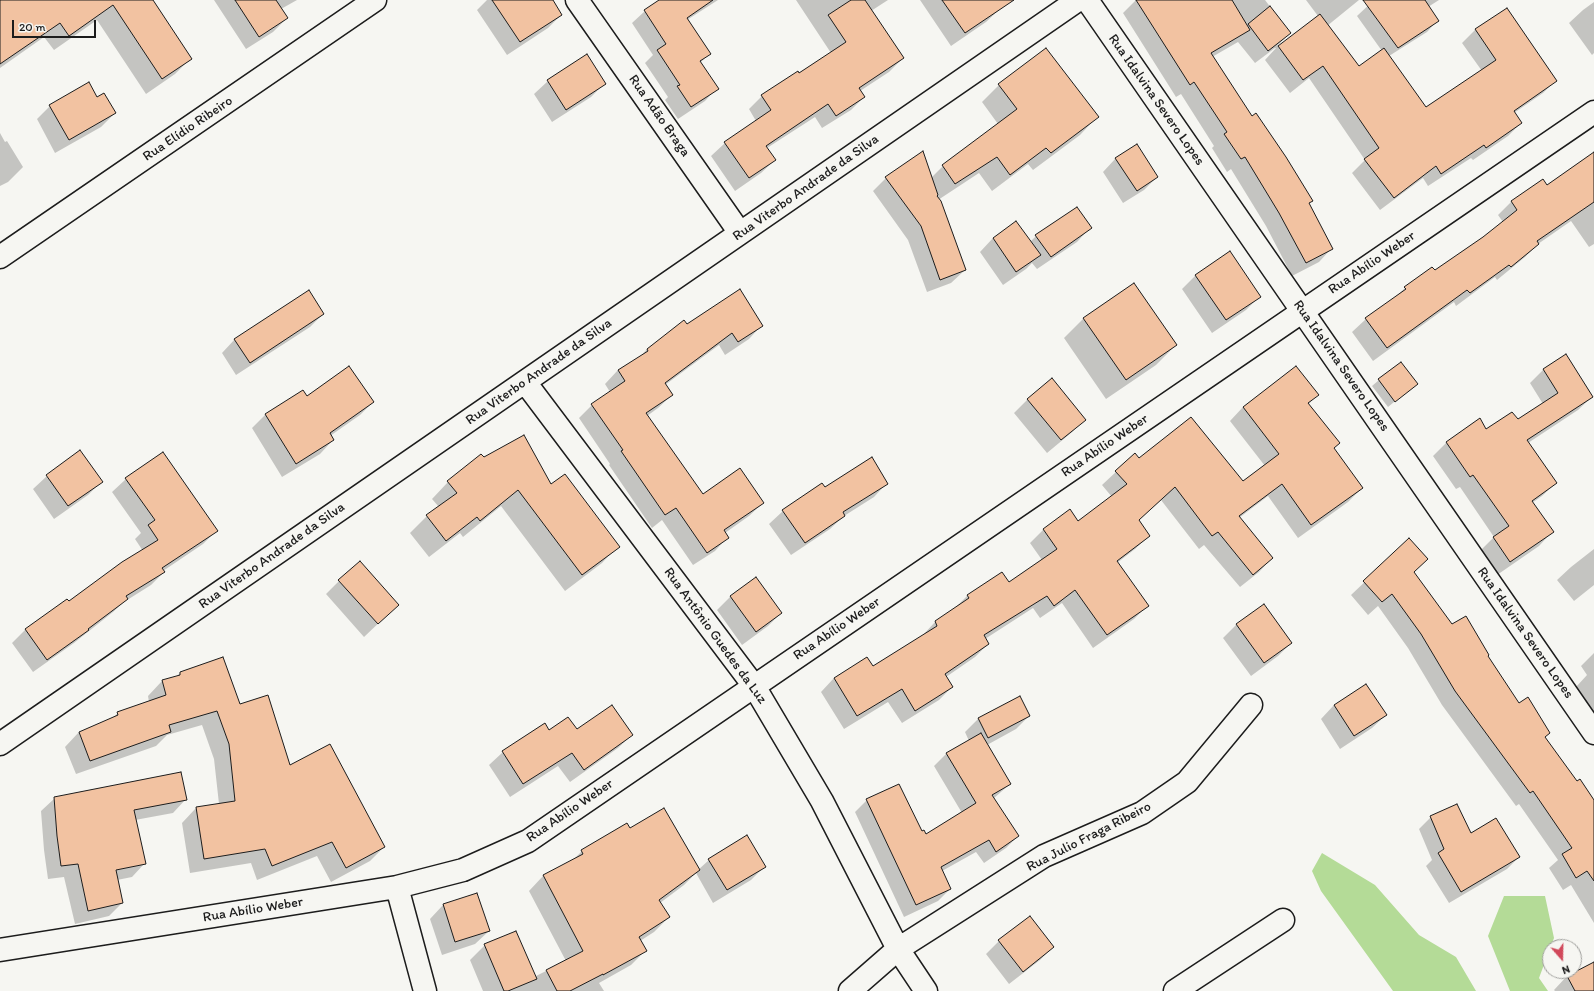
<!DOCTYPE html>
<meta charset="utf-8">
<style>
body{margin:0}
#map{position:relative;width:1594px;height:991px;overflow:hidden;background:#f6f6f2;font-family:Itim,sans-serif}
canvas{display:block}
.north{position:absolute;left:1542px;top:939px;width:40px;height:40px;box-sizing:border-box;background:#f6f6f2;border:1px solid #9f9f9c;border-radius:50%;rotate:160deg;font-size:11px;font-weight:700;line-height:16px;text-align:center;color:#1c1c1c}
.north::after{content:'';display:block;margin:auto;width:14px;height:18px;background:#d1495b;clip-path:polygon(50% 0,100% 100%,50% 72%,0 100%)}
.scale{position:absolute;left:12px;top:20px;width:84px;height:18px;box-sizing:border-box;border:2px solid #1c1c1c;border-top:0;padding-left:5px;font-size:12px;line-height:14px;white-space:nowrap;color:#1c1c1c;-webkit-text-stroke:3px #f6f6f2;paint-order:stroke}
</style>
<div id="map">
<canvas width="1594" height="991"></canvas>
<div class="north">N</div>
<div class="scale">20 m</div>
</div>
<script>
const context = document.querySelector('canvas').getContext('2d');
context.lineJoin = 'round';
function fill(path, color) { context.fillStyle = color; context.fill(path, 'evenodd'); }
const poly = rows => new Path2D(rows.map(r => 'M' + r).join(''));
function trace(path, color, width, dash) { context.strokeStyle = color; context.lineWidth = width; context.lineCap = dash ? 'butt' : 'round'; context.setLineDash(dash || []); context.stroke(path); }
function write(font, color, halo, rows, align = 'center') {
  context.font = font + ' Itim,sans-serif'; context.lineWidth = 4; context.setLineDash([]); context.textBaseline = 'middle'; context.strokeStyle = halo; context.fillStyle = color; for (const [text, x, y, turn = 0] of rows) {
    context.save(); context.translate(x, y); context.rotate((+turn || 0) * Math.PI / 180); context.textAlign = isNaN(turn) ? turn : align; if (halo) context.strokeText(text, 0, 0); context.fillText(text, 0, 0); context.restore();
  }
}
const green = poly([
 [1322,853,1375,885,1419,935,1456,957,1476,991,1393,991,1321,891,1312,871],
 [1504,896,1545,896,1554,938,1539,978,1548,991,1510,991,1488,936]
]);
const shadow = poly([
 [0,0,151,0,190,59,175,74,146,94,97,20,54,50,44,37,0,68],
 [214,0,297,0,281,9,287,18,273,32,246,49],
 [487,0,551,0,561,15,548,28,507,55,477,10],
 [661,0,718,0,687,20,709,54,700,63,717,88,705,101,678,119,665,100,668,97,645,63,653,55,632,23,645,11],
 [796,0,888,0,871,11,903,58,889,72,860,91,864,97,851,110,822,128,815,117,767,148,775,160,761,173,735,191,711,156,725,143,756,121,749,109,762,96,831,53],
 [920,0,994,0,1000,9,986,22,951,46],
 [1136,0,1265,0,1290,33,1278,45,1279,46,1318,16,1306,0,1359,0,1327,26,1359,67,1382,51,1357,16,1374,0,1439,0,1428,7,1437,21,1427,32,1389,56,1426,108,1482,71,1462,43,1475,30,1507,9,1556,80,1543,93,1514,113,1521,123,1508,136,1473,160,1471,158,1428,186,1423,178,1380,210,1352,173,1365,160,1309,78,1290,93,1265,60,1276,48,1275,48,1255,63,1238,42,1212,57,1252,117,1311,201,1308,204,1332,248,1319,262,1292,276,1266,226,1231,169,1227,172,1212,148,1214,146,1181,94,1176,97,1123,13],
 [1594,2,1594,53,1592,55,1569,23,1583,10],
 [1046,49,1097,117,1080,135,1033,170,1028,164,992,191,979,173,938,200,965,270,951,283,927,292,908,240,873,191,886,178,931,178,943,166,998,124,982,102,999,85],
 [548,81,604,84,591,97,552,122,534,94],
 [97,98,115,113,101,127,55,153,37,119,50,106],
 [0,133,5,142,7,141,23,167,8,182,0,186],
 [1594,153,1594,244,1589,247,1571,221,1538,244,1525,257,1497,280,1495,277,1456,306,1454,302,1373,361,1352,332,1366,319,1392,300,1405,288,1435,272,1484,238,1503,222,1498,215,1511,202,1542,180,1546,186],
 [1116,158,1157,177,1144,190,1123,203,1103,172],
 [1016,222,1030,242,1036,236,1090,228,1077,242,1037,269,1032,263,1026,269,1003,285,980,252,993,238],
 [1229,253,1259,297,1246,310,1212,333,1182,289,1195,276],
 [323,314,310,327,236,375,222,353,235,339],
 [1084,318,1176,345,1156,365,1106,399,1064,338],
 [684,322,687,325,762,325,749,339,725,355,719,345,665,385,672,395,658,408,647,416,703,496,763,503,749,516,725,533,728,537,715,551,693,565,662,520,652,528,609,465,610,464,579,418,592,405,610,392,605,384,618,370,640,357,647,349],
 [1565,356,1592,397,1578,410,1528,443,1556,483,1542,496,1532,503,1552,532,1539,546,1497,575,1480,551,1494,537,1460,487,1456,489,1433,456,1446,443,1480,420,1485,431,1518,420,1543,404,1530,383,1543,370],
 [1296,367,1317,395,1308,405,1333,448,1362,488,1348,502,1298,538,1268,496,1239,518,1272,558,1259,572,1240,587,1204,545,1199,549,1161,500,1138,521,1149,536,1135,549,1117,563,1147,606,1134,619,1093,648,1062,603,1040,618,1033,608,985,639,988,644,975,657,946,677,952,687,939,700,902,723,888,702,844,729,821,692,834,678,867,658,873,667,922,636,935,622,954,609,967,596,1002,573,1009,584,1042,560,1030,543,1043,530,1070,511,1078,522,1112,497,1102,485,1135,454,1139,459,1242,483,1265,466,1230,421,1243,407],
 [1052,380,1084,420,1071,433,1047,453,1014,413,1027,400],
 [1379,380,1416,384,1388,407,1372,386],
 [303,392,306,398,373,402,360,415,330,436,333,440,320,454,282,477,252,428,265,415],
 [483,458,551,486,618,546,602,563,565,591,501,506,463,537,460,533,429,557,410,533,427,516,439,507,432,499,448,482],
 [47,476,101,482,88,495,54,519,33,489],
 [126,479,216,531,203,544,163,571,164,572,151,585,124,602,113,612,74,643,33,672,12,643,26,629,69,603,143,551,135,539,141,533,112,492],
 [887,483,874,497,844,516,830,529,791,555,769,524,783,511,825,488],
 [1409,540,1427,559,1413,573,1452,626,1487,656,1519,704,1549,733,1544,738,1576,783,1594,802,1594,923,1571,885,1563,890,1549,868,1558,860,1519,804,1516,806,1442,705,1408,648,1378,606,1368,615,1351,595],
 [1594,549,1594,585,1574,601,1557,580,1571,567],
 [756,579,781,613,768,626,742,645,717,610,730,597],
 [339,581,384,618,364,637,326,594],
 [1263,606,1291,643,1278,656,1251,676,1223,638,1236,625],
 [1594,653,1594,712,1576,687,1587,675,1581,666],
 [180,673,239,706,289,767,384,847,370,861,331,882,317,856,257,880,251,863,190,873,182,823,196,808,219,804,214,759,202,725,167,735,156,746,76,774,65,747,79,732,111,719,118,713,149,702,148,696,162,681,176,677],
 [1020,698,1029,716,1016,729,987,745,1010,784,993,799,1018,836,1006,848,984,863,976,852,942,871,950,889,938,901,904,917,855,812,867,800,925,835,962,813,934,766,946,754,969,741,965,732,978,719],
 [1334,705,1386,715,1372,728,1340,749,1321,719],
 [549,731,577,731,632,735,618,748,570,782,558,766,510,797,489,765,503,752],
 [55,798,186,799,173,813,135,820,145,863,132,877,117,880,122,903,109,916,75,924,64,877,48,879,44,850,41,811],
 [1431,817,1470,835,1519,857,1507,869,1449,903,1426,866,1432,860,1419,829],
 [630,829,698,870,709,860,764,867,751,880,713,903,696,873,684,885,660,903,669,917,654,932,640,941,646,950,631,965,599,983,604,991,483,991,470,960,485,945,534,977,566,961,529,891,543,876,572,861,582,851],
 [477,894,489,931,475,944,442,955,430,919,443,905],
 [999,941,1053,947,1040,960,1009,984,986,954],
 [1594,971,1594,991,1555,991,1554,990,1567,976]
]);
const building = poly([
 [0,0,153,0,192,59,162,79,113,5,69,36,60,23,0,64,0,0],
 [235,0,276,0,288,18,259,37,235,0],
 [492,0,553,0,562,15,520,42,492,0],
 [659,0,713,0,687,18,711,54,700,61,719,89,691,107,677,86,680,85,657,50,666,44,644,10,659,0],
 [851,0,865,0,904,58,859,88,865,97,836,116,828,104,766,146,776,160,749,178,724,142,771,110,761,95,798,71,799,73,846,42,828,15,851,0],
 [942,0,1014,0,965,33,942,0],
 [1136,0,1232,0,1250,30,1211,53,1252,116,1256,113,1286,157,1313,201,1309,203,1333,249,1306,263,1279,213,1245,157,1241,159,1224,134,1227,132,1194,82,1190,85,1136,0],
 [1363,0,1425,0,1439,21,1398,48,1363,0],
 [1270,6,1291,33,1268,51,1248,24,1270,6],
 [1507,8,1557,81,1514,111,1522,123,1486,148,1484,145,1441,174,1436,166,1394,198,1364,159,1379,148,1323,66,1303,80,1278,46,1320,14,1359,66,1384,48,1426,107,1496,60,1475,29,1507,8],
 [1046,48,1099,117,1051,153,1046,148,1010,175,997,157,955,184,942,165,1017,109,998,84,1046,48],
 [587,54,606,84,566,110,547,80,587,54],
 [89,82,97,97,104,93,116,113,69,140,49,105,89,82],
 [1137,144,1158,177,1137,191,1115,158,1137,144],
 [923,151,938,195,937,196,941,201,966,270,940,280,921,226,885,177,923,151],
 [1594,152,1594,202,1537,241,1539,244,1511,267,1509,265,1470,293,1467,290,1387,348,1365,318,1406,289,1404,287,1432,267,1435,270,1483,237,1517,210,1511,201,1543,179,1547,185,1594,152],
 [1077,207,1092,228,1051,257,1035,235,1077,207],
 [1016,221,1041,255,1016,272,993,238,1016,221],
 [1230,251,1261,297,1226,320,1195,275,1230,251],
 [1134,283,1177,345,1126,380,1083,318,1134,283],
 [740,289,763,326,738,342,732,333,665,383,673,395,646,413,703,494,740,468,764,503,724,530,729,538,707,553,676,508,665,515,621,451,623,450,591,404,625,381,618,370,648,351,647,349,684,320,687,324,740,289],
 [309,290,324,314,250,363,234,339,309,290],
 [1566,354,1593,397,1527,440,1557,483,1532,501,1554,532,1510,562,1493,537,1509,526,1473,475,1470,477,1446,442,1480,418,1486,429,1512,412,1518,419,1558,393,1543,369,1566,354],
 [1401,362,1418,384,1395,402,1378,379,1401,362],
 [349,366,374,402,330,433,334,440,296,464,265,414,303,390,307,396,349,366],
 [1296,366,1319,395,1308,403,1340,443,1334,448,1363,488,1311,525,1282,484,1239,516,1273,558,1253,575,1218,532,1212,536,1175,487,1139,520,1150,536,1117,561,1149,606,1107,635,1075,590,1054,606,1047,596,984,635,989,644,945,674,953,687,915,711,902,689,857,716,834,678,867,657,873,666,937,626,935,621,969,598,967,595,1002,572,1009,582,1057,549,1043,529,1070,509,1078,521,1127,484,1115,471,1135,453,1139,458,1191,417,1243,481,1279,454,1243,407,1296,366],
 [1052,378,1086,420,1061,440,1027,399,1052,378],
 [524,435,551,484,565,474,620,547,582,575,518,490,480,521,477,517,446,541,426,515,457,493,447,481,481,454,484,457,524,435],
 [80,450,103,482,68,506,46,475,80,450],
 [163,452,218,531,162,568,165,572,126,596,128,599,88,629,89,630,47,660,25,629,67,599,69,601,122,562,158,540,148,525,155,520,125,478,163,452],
 [872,457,888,484,843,512,845,516,805,543,782,510,822,483,825,487,872,457],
 [1409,538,1428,559,1414,572,1452,624,1466,616,1489,655,1488,656,1519,703,1528,697,1550,733,1545,737,1577,781,1580,779,1594,800,1594,881,1587,871,1576,878,1562,854,1572,848,1533,791,1530,793,1455,691,1421,634,1392,594,1382,602,1363,581,1409,538],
 [360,561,399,605,378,624,338,580,360,561],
 [756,577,782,613,756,632,730,596,756,577],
 [1264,604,1292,643,1264,663,1236,624,1264,604],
 [223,657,240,704,268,695,290,765,330,744,385,847,346,868,332,842,272,866,265,849,204,859,196,807,235,801,229,744,217,711,169,725,171,732,90,761,79,732,118,715,117,712,166,695,162,680,180,675,180,672,223,657],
 [1366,684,1387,715,1354,736,1334,705,1366,684],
 [1020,696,1030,716,988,738,978,718,1020,696],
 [612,705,633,735,584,770,572,753,523,784,502,751,545,723,549,730,568,717,577,729,612,705],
 [981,733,1011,784,992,795,1019,836,996,852,989,840,941,867,951,889,916,905,866,799,899,784,922,831,924,830,926,834,976,803,946,753,981,733],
 [181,772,187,800,134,810,146,864,116,870,123,903,88,911,78,864,61,866,57,836,54,797,181,772],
 [1457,804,1471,833,1496,818,1520,857,1461,892,1438,853,1444,849,1430,816,1457,804],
 [664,808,700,870,659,900,670,917,639,937,647,951,603,975,603,974,570,991,557,991,546,970,583,951,543,875,583,854,581,850,627,823,630,828,664,808],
 [747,835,766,867,727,890,708,859,747,835],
 [477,893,490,931,455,942,443,904,477,893],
 [1030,916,1054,947,1023,972,998,940,1030,916],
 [516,931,537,979,508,991,504,991,484,944,516,931],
 [1594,962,1594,991,1575,991,1567,976,1594,962]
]);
const minor = poly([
 [577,0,740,233],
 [1087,0,1594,733],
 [0,257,375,0],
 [525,382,754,686,822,801,898,949,926,991],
 [0,744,1078,0],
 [397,887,425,991],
 [0,950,397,887,463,870,528,841,1594,112],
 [850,991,898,949,1044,856,1142,813,1187,782,1251,705],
 [1175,991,1283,920]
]);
const streetNames = [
 ["Rua Idalvina Severo Lopes",1156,100,55],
 ["Rua Adão Braga",659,116,55],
 ["Rua Elídio Ribeiro",188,129,-34],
 ["Rua Viterbo Andrade da Silva",806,188,-35],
 ["Rua Abílio Weber",1372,263,-34],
 ["Rua Idalvina Severo Lopes",1341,366,55],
 ["Rua Viterbo Andrade da Silva",539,372,-35],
 ["Rua Abílio Weber",1105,446,-34],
 ["Rua Viterbo Andrade da Silva",272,556,-35],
 ["Rua Abílio Weber",837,629,-34],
 ["Rua Idalvina Severo Lopes",1525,633,55],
 ["Rua Antônio Guedes da Luz",715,636,54],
 ["Rua Abílio Weber",570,811,-34],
 ["Rua Julio Fraga Ribeiro",1089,837,-27],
 ["Rua Abílio Weber",253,910,-9]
];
fill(green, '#b4db97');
fill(shadow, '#0003');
fill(building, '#f2c2a1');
trace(building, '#1c1c1c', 1);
trace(minor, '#1c1c1c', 25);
trace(minor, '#f6f6f2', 22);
write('14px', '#1c1c1c', '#f6f6f2', streetNames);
</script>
